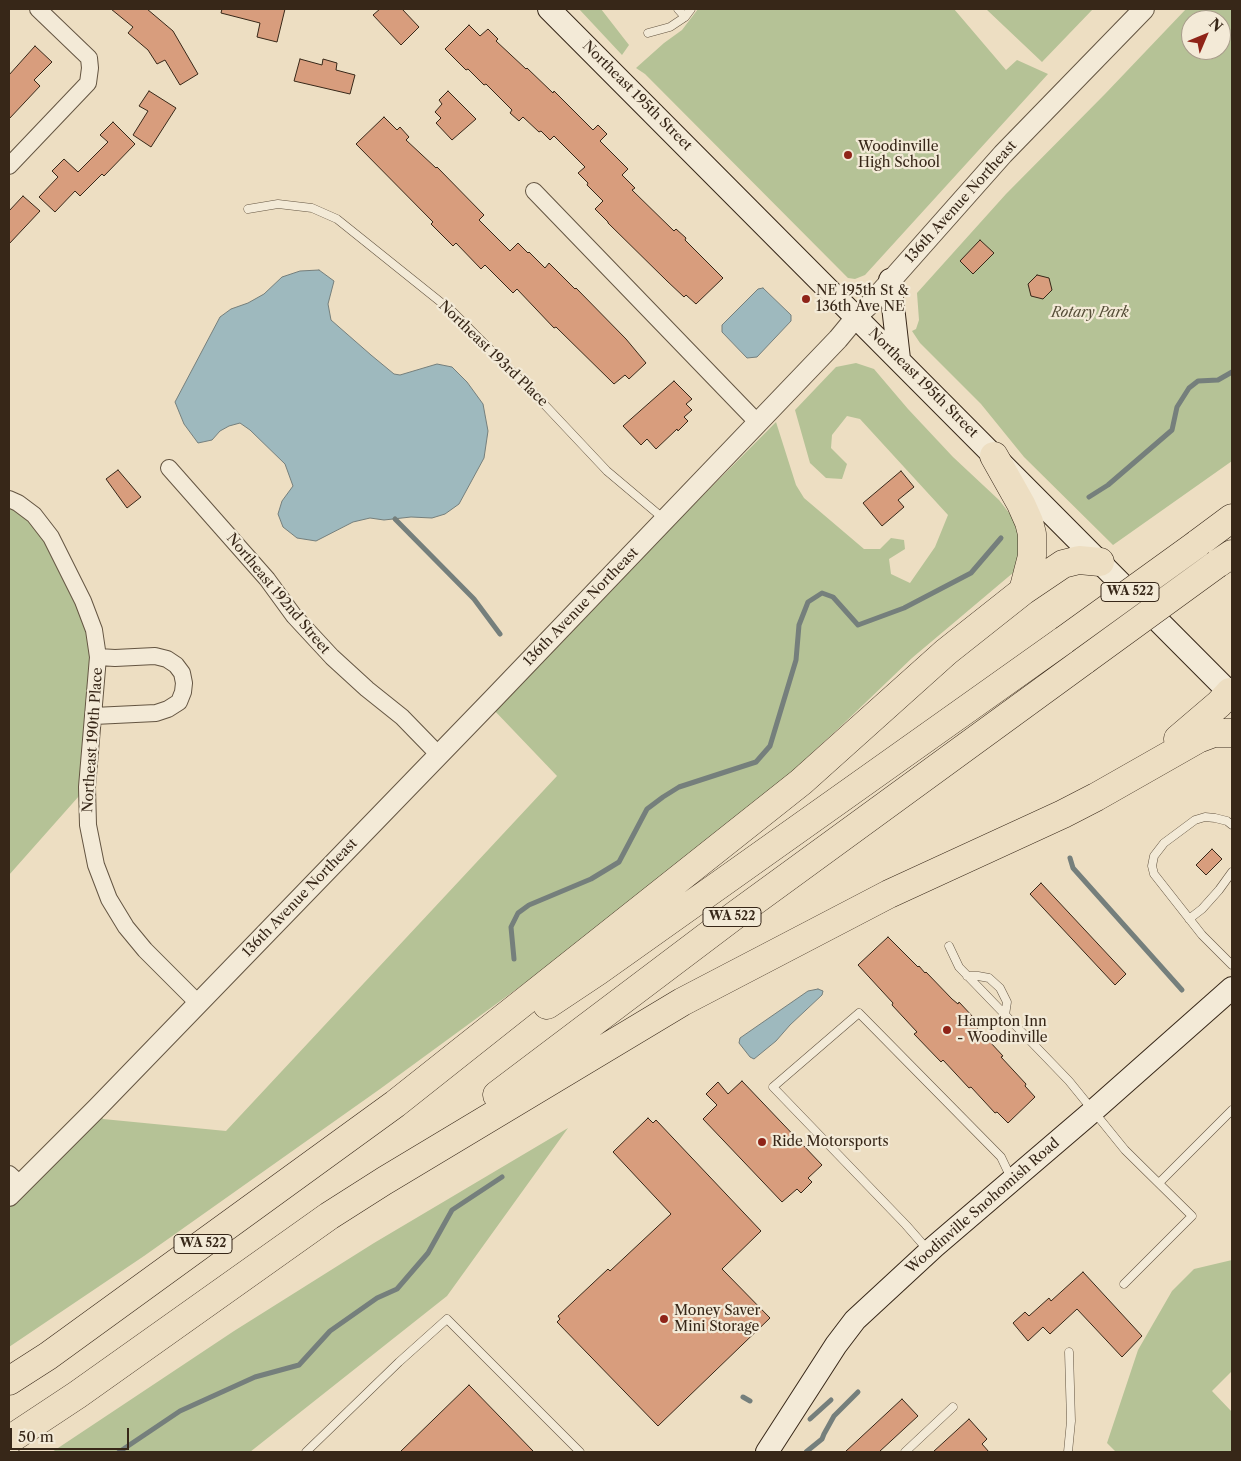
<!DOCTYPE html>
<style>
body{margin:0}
#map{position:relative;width:1241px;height:1461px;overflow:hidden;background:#eddec2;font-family:"Libre Caslon Text",serif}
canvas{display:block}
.frame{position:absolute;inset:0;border:10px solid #372718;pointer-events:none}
.north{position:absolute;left:1181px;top:10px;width:50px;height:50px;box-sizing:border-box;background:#f3ead7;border:1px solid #a89c8b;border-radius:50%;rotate:45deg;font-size:14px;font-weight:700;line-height:20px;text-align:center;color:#372718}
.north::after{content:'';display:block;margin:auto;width:18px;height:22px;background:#8f2418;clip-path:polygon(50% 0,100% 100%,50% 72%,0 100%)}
.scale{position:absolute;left:10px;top:1428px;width:119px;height:22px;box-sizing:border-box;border:2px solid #372718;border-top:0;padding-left:6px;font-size:15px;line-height:18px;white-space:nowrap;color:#372718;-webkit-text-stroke:4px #f3ead7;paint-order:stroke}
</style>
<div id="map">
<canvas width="1241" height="1461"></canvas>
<div class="frame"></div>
<div class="north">N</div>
<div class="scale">50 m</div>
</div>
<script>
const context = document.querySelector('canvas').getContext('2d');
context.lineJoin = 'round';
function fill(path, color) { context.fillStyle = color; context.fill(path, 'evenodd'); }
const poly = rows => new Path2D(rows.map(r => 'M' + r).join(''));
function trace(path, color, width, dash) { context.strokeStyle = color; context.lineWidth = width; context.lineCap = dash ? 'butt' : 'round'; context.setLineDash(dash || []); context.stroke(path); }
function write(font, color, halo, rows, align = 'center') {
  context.font = font + ' "Libre Caslon Text",serif'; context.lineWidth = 4.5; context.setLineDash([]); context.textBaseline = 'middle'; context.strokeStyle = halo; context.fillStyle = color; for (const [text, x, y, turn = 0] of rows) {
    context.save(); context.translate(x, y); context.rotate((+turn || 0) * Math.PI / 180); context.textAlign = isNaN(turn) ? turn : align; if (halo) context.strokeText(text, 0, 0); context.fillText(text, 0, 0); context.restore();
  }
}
const green = poly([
 [579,9,601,9,629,45,622,55],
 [698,9,954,9,1006,70,1017,60,1048,74,865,275,855,279,848,278,842,272,645,74,636,68,664,43,682,30],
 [986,9,1093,9,1042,62],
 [1186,9,1232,9,1232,461,1113,545,1024,457,981,404,920,343,912,331,916,329,919,320,917,293,1006,194,1105,94],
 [1191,20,1221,20,1221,50,1191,50],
 [856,363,874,369,908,409,953,457,999,500,1013,518,1022,538,1022,556,1014,572,912,658,840,727,749,811,656,887,380,1089,144,1256,9,1347,9,1194,97,1108,103,1119,226,1131,557,776,492,708,776,422,796,485,804,498,864,549,880,549,891,538,904,540,905,549,889,559,891,574,910,583,935,547,948,515,860,419,847,416,832,435,831,448,847,464,842,479,826,478,810,463,795,410,836,367],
 [9,499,34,515,94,630,87,787,9,875],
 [568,1128,447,1296,250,1452,52,1452,234,1331,374,1243],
 [1232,1260,1232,1371,1212,1391,1232,1412,1232,1452,1116,1452,1107,1443,1138,1350,1172,1291,1194,1269]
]);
const water = poly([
 [319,270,334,281,328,304,331,320,371,355,394,374,400,375,437,364,452,367,467,382,483,404,488,431,484,458,459,504,445,514,432,518,411,517,384,520,370,518,353,522,316,541,297,538,283,527,278,514,282,501,293,486,285,464,250,430,240,423,229,426,220,431,212,440,198,443,184,424,175,402,220,317,231,309,248,303,264,294,282,277,300,271,319,270],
 [763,288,791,315,791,321,757,357,747,358,722,332,722,325,758,289,763,288],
 [818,989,823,991,822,995,790,1025,776,1041,754,1059,750,1057,739,1043,740,1038,808,991,818,989]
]);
const stream = poly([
 [1089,497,1108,485,1172,430,1177,407,1189,388,1198,381,1218,380,1232,372],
 [395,519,474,599,500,634],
 [1070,858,1073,868,1182,990],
 [514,959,511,927,518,913,529,905,591,879,619,862,647,809,663,797,679,787,756,762,770,746,796,660,799,625,808,602,822,593,833,597,858,625,904,608,971,573,1001,538],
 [743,1397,750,1401],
 [810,1419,831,1400],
 [824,1434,834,1416,858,1392],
 [119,1452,180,1411,255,1377,299,1365,330,1331,377,1298,397,1289,428,1253,452,1210,502,1177],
 [806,1452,822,1439,824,1434]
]);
const building = poly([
 [111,9,147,9,173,31,198,74,180,85,165,60,157,64,148,50,128,33,133,27,111,9],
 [222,9,285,9,277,42,257,37,260,23,221,13,222,9],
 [380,9,402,9,419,27,401,45,373,15,380,9],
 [469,25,480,36,488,29,498,39,496,41,526,69,527,68,553,93,554,91,593,130,598,125,607,134,600,141,628,169,622,175,635,188,632,190,674,231,676,229,686,238,685,240,723,278,696,304,686,295,684,297,667,281,608,223,608,222,595,209,603,201,587,185,588,183,578,173,585,167,554,136,550,140,541,131,539,132,523,117,519,121,510,113,512,110,486,84,484,85,468,69,466,70,445,49,469,25],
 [35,46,52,62,34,80,40,86,9,119,9,75,35,46],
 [300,59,322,65,323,59,337,63,336,70,355,75,350,94,294,81,300,59],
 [149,91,176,108,151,147,133,135,148,111,139,106,149,91],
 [448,91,476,119,452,140,436,123,441,118,435,112,442,104,439,100,448,91],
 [384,117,397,130,400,127,409,137,406,140,436,168,437,167,484,215,479,220,510,251,518,243,528,253,529,252,545,268,549,263,575,289,576,288,626,339,646,363,629,379,625,375,614,384,556,327,554,328,517,289,513,293,485,265,481,269,456,243,453,246,431,224,433,222,356,144,384,117],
 [113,122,135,144,104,176,102,174,80,196,75,191,55,212,39,197,58,177,52,171,64,159,78,172,108,142,100,135,113,122],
 [23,196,40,211,9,244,9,211,23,196],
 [980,240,994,253,973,274,960,261,980,240],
 [1037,275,1049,278,1052,290,1043,299,1031,296,1028,284,1037,275],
 [674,381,692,399,686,404,692,410,684,417,688,421,678,431,677,429,656,449,647,439,641,445,623,426,674,381],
 [118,470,141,497,127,508,106,479,118,470],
 [901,471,914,487,898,500,904,507,882,526,863,503,901,471],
 [1212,849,1222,859,1206,875,1196,865,1212,849],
 [1041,883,1126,974,1115,985,1030,894,1041,883],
 [888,937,918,967,919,966,925,973,926,972,952,999,958,1004,959,1002,974,1018,972,1020,978,1027,977,1028,1003,1056,1001,1057,1026,1084,1025,1086,1035,1097,1008,1123,997,1112,995,1113,971,1087,969,1088,943,1060,941,1062,914,1034,917,1032,892,1005,893,1003,858,965,888,937],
 [742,1081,822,1165,808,1178,812,1182,801,1193,797,1189,782,1202,703,1119,717,1105,706,1094,718,1082,728,1094,742,1081],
 [648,1118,653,1123,656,1120,761,1231,722,1269,770,1318,658,1426,557,1322,560,1319,558,1316,608,1269,610,1271,671,1214,613,1152,648,1118],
 [1083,1272,1142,1336,1122,1357,1077,1309,1050,1334,1043,1327,1028,1341,1013,1323,1025,1312,1029,1316,1049,1298,1051,1301,1083,1272],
 [469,1385,534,1452,400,1452,469,1385],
 [902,1399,918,1416,879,1452,845,1452,902,1399],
 [969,1419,987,1439,982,1444,989,1452,933,1452,969,1419]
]);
const service = poly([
 [678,9,685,17],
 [648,33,670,27,685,17,691,9],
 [248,209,278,204,312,208,337,219,453,312,543,403,607,471,664,519],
 [1232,825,1227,821,1215,818,1205,817,1195,820,1164,843,1154,856,1152,866,1154,874,1202,935,1232,965],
 [1189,919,1202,909,1219,890,1232,872],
 [949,946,959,967,1069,1081,1125,1150,1192,1216,1124,1284],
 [967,976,978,976,989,978,1000,988,1007,1002,1005,1015],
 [1159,1183,1232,1110],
 [927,1249,906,1225,773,1087,859,1013,1001,1157,1011,1178],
 [306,1452,399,1362,447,1319,580,1452],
 [905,1452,953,1407],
 [1068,1452,1071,1421,1069,1352]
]);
const minor = poly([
 [9,166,88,83,90,68,89,58,38,9],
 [534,191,757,422],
 [169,468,267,579,294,616,332,657,367,689,402,717,438,754],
 [9,499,18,503,34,515,51,537,83,601,94,630,98,657,87,787,88,825,96,865,109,899,126,927,145,950,198,1003],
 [94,716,156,713,168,709,179,702,183,692,184,683,182,673,176,665,167,659,155,656,115,658,98,657],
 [9,1174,21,1185]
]);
const tertiary = poly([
 [9,1196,97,1108,493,699,838,339,857,316,871,303,1003,154,1144,9]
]);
const secondary = poly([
 [549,9,1232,695],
 [890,280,899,359],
 [767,1452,836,1345,855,1320,934,1247,1093,1111,1232,988]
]);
const motorway = poly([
 [994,456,1021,504,1029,522,1032,534,1032,556,1023,591],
 [1197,544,1232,518],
 [1217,564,1232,554],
 [1178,739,1219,704,1230,692],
 [547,1005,598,971,1064,640],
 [497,1095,734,916,1085,660],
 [9,1381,48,1356,395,1104,801,782,946,652,1023,591,1063,564,1079,560,1100,562],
 [9,1440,77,1395,329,1216,384,1181,682,1002,889,894,1063,814,1096,797,1198,739,1214,733,1232,733]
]);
const motorwayBridge = poly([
 [1064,640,1197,544],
 [1085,660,1217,564]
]);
const markers = [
 [848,155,5,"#8f2418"],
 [806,299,5,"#8f2418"],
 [947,1030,5,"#8f2418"],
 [762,1142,5,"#8f2418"],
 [664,1319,5,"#8f2418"]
];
const shields = [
 [1130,592,58],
 [732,917,58],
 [203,1244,58]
];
const shieldNames = [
 ["WA 522",1130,592],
 ["WA 522",732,917],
 ["WA 522",203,1244]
];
const streetNames = [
 ["Northeast 195th Street",637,96,45],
 ["136th Avenue Northeast",961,202,-48],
 ["Northeast 193rd Place",493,354,44],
 ["Northeast 195th Street",923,383,45],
 ["Northeast 192nd Street",278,594,50],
 ["136th Avenue Northeast",581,607,-46],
 ["Northeast 190th Place",93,740,-86],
 ["136th Avenue Northeast",300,898,-46],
 ["Woodinville Snohomish Road",983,1206,-41]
];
const poiNames = [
 ["Woodinville",858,147],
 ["High School",858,163],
 ["NE 195th St &",816,291],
 ["136th Ave NE",816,307],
 ["Hampton Inn",957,1022],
 ["- Woodinville",957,1038],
 ["Ride Motorsports",772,1142],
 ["Money Saver",674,1311],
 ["Mini Storage",674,1327]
];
const parkNames = [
 ["Rotary Park",1090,313]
];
fill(green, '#b5c296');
fill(water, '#9eb9be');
trace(water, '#757f7c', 1);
trace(stream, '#757f7c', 5);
fill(building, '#d89d7d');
trace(building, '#372718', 1);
trace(service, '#645542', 9);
trace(minor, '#645542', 18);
trace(tertiary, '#645542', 22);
trace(secondary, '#372718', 24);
trace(motorway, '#372718', 29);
trace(service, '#f3ead7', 8);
trace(minor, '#f3ead7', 16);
trace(tertiary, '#f3ead7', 20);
trace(secondary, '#f3ead7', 22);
trace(motorway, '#eddec2', 28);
trace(motorwayBridge, '#372718', 29, []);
trace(motorwayBridge, '#eddec2', 28);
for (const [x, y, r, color] of markers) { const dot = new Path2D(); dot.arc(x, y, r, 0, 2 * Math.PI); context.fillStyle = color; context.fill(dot); trace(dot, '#f3ead7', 2); }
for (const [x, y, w] of shields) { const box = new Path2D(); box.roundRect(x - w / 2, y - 9.5, w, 19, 4); context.fillStyle = '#f3ead7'; context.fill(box); trace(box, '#372718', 1); }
write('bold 12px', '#372718', null, shieldNames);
write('14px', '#372718', '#f3ead7', streetNames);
write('14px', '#372718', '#f3ead7', poiNames, 'left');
write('italic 14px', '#564e38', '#f3ead7', parkNames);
</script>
